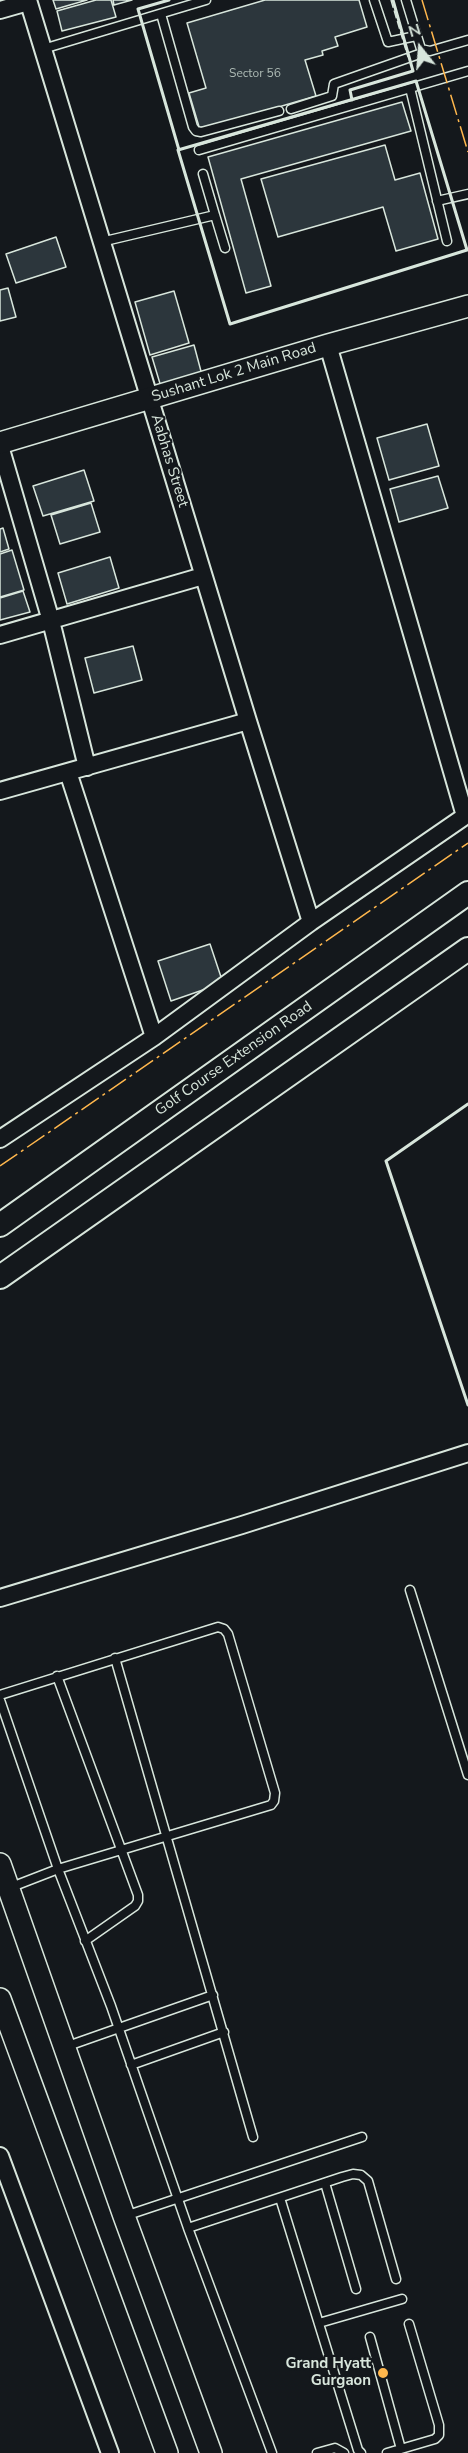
<!DOCTYPE html>
<style>
body{margin:0}
#map{position:relative;width:468px;height:2453px;overflow:hidden;background:#14181c;font-family:"Nunito Sans",sans-serif}
canvas{display:block}
.north{position:absolute;left:390px;top:18px;width:60px;height:60px;-webkit-text-stroke:4px #14181c;paint-order:stroke;rotate:343deg;font-size:16px;font-weight:700;line-height:24px;text-align:center;color:#d8e6dc}
.north::after{content:'';display:block;margin:auto;width:21px;height:27px;background:#d8e6dc;clip-path:polygon(50% 0,100% 100%,50% 72%,0 100%)}
</style>
<div id="map">
<canvas width="468" height="2453"></canvas>
<div class="north">N</div>
</div>
<script>
const context = document.querySelector('canvas').getContext('2d');
context.lineJoin = 'round';
function fill(path, color) { context.fillStyle = color; context.fill(path, 'evenodd'); }
const poly = rows => new Path2D(rows.map(r => 'M' + r).join(''));
function trace(path, color, width, dash) { context.strokeStyle = color; context.lineWidth = width; context.lineCap = dash ? 'butt' : 'round'; context.setLineDash(dash || []); context.stroke(path); }
function write(font, color, halo, rows, align = 'center') {
  context.font = font + ' "Nunito Sans",sans-serif'; context.lineWidth = 4.5; context.setLineDash([]); context.textBaseline = 'middle'; context.strokeStyle = halo; context.fillStyle = color; for (const [text, x, y, turn = 0] of rows) {
    context.save(); context.translate(x, y); context.rotate((+turn || 0) * Math.PI / 180); context.textAlign = isNaN(turn) ? turn : align; if (halo) context.strokeText(text, 0, 0); context.fillText(text, 0, 0); context.restore();
  }
}
const building = poly([
 [53,0,87,0,56,9,53,0],
 [96,0,111,0,116,17,62,31,57,11,96,0],
 [113,0,132,0,114,5,113,0],
 [265,0,359,0,367,27,335,37,338,46,322,51,323,55,305,60,316,96,200,130,189,93,206,88,187,23,265,0],
 [402,102,411,131,241,179,271,286,246,293,208,157,402,102],
 [385,145,395,180,420,173,438,239,396,251,383,207,278,237,261,179,385,145],
 [56,237,66,267,16,283,6,254,56,237],
 [8,288,16,317,0,321,0,290,8,288],
 [174,291,189,343,150,355,135,302,174,291],
 [194,345,202,375,161,387,152,357,194,345],
 [427,424,439,466,389,480,377,438,427,424],
 [84,470,94,501,43,516,33,486,84,470],
 [438,476,448,508,399,522,390,489,438,476],
 [91,503,100,532,60,544,51,515,91,503],
 [3,528,9,549,0,552,0,529,3,528],
 [12,550,24,590,0,597,0,554,12,550],
 [110,557,119,588,67,604,58,573,110,557],
 [23,591,30,612,0,620,0,598,23,591],
 [133,646,142,680,94,693,85,658,133,646],
 [210,944,223,983,171,1001,158,961,210,944]
]);
const service = poly([
 [374,0,388,42,416,36],
 [406,0,421,49,430,51,468,40],
 [161,14,193,127,196,131,201,132,279,111],
 [43,49,206,0],
 [410,88,447,241],
 [291,109,332,96,334,84,425,52],
 [199,150,468,71],
 [203,174,215,215],
 [437,201,468,194],
 [101,242,215,215,225,248],
 [410,1590,468,1775],
 [115,1658,253,2137],
 [57,1676,138,1895,138,1901,135,1906,85,1941],
 [0,1695,218,1627,224,1629,228,1634,275,1793,274,1801,271,1805,58,1869,9,1888],
 [0,1700,58,1869,111,2006,188,2228,272,2453],
 [65,2047,213,1995],
 [131,2065,224,2032],
 [325,2183,356,2289],
 [280,2198,358,2450,361,2453],
 [125,2216,362,2137],
 [188,2228,342,2177,353,2174,361,2175,368,2181,396,2279],
 [319,2323,402,2299],
 [370,2337,401,2449],
 [317,2453,335,2448,344,2453],
 [387,2453,435,2439,439,2435,439,2425,409,2324]
]);
const minor = poly([
 [28,0,248,721,311,922],
 [0,10,28,2],
 [328,345,465,816],
 [0,446,51,621,87,767],
 [0,635,203,576],
 [68,772,154,1037],
 [0,791,248,721],
 [0,1139,154,1037,311,922,468,814],
 [0,1598,242,1525,468,1453],
 [0,2156,110,2453]
]);
const tertiary = poly([
 [0,443,328,345,468,306],
 [0,1864,124,2216,211,2453],
 [0,1999,167,2453]
]);
const secondary = poly([
 [0,1225,468,893],
 [0,1277,468,949]
]);
const fence = poly([
 [391,0,408,57]
]);
const wall = poly([
 [169,0,138,9,179,150],
 [416,81,467,250,230,324,178,150,416,81],
 [352,100,350,90,413,71,393,0],
 [468,1104,386,1161,468,1405]
]);
const power = poly([
 [422,0,468,152],
 [0,1166,468,843]
]);
const markers = [
 [383,2373,6,"#ffb74d"]
];
const numberNames = [
 ["Sector 56",255,74]
];
const streetNames = [
 ["Sushant Lok 2 Main Road",234,373,-17],
 ["Aabhas Street",169,461,73],
 ["Golf Course Extension Road",234,1059,-35]
];
const poiNames = [
 ["Grand Hyatt",371,2364],
 ["Gurgaon",371,2381]
];
fill(building, '#2c363c');
trace(building, '#d8e6dc', 1.5);
trace(service, '#d8e6dc', 11);
trace(minor, '#d8e6dc', 20);
trace(tertiary, '#d8e6dc', 24);
trace(secondary, '#d8e6dc', 26);
trace(service, '#14181c', 8);
trace(minor, '#14181c', 16);
trace(tertiary, '#14181c', 21);
trace(secondary, '#14181c', 22);
trace(fence, '#d8e6dc', 1.5, [8, 3]);
trace(wall, '#d8e6dc', 3);
trace(power, '#ffb74d', 1.5, [21, 4.5, 3, 4.5]);
for (const [x, y, r, color] of markers) { const dot = new Path2D(); dot.arc(x, y, r, 0, 2 * Math.PI); context.fillStyle = color; context.fill(dot); trace(dot, '#14181c', 2); }
write('12px', '#adbab4', null, numberNames);
write('15px', '#d8e6dc', '#14181c', streetNames);
write('bold 15px', '#d8e6dc', '#14181c', poiNames, 'right');
</script>
